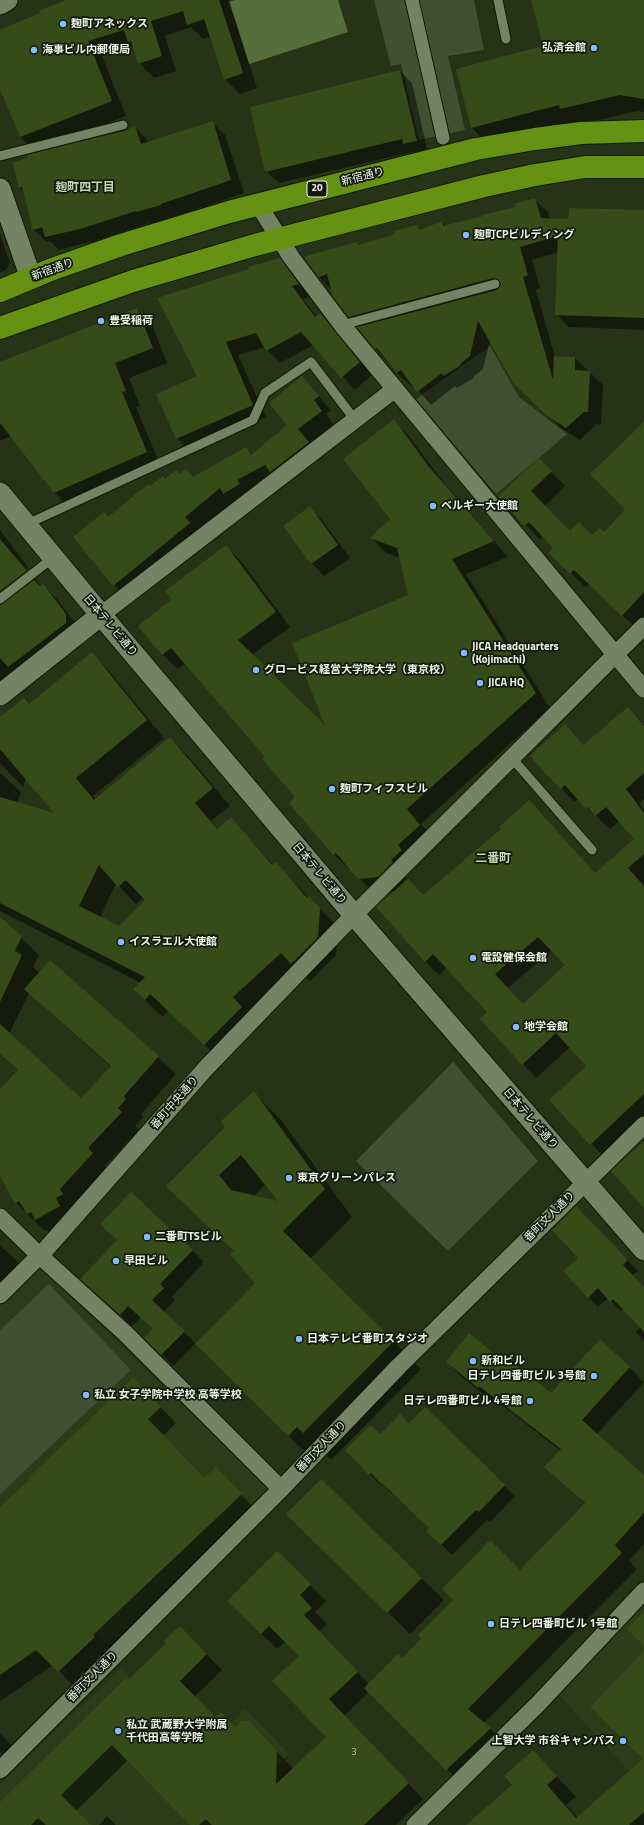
<!DOCTYPE html>
<meta charset="utf-8">
<style>
body{margin:0}
canvas{display:block;background:#263317}
</style>
<canvas width="644" height="1825"></canvas>
<script>
const context = document.querySelector('canvas').getContext('2d');
context.lineJoin = 'round';
function fill(path, color) { context.fillStyle = color; context.fill(path, 'evenodd'); }
const poly = rows => new Path2D(rows.map(r => 'M' + r).join(''));
function trace(path, color, width, dash) { context.strokeStyle = color; context.lineWidth = width; context.lineCap = dash ? 'butt' : 'round'; context.setLineDash(dash || []); context.stroke(path); }
function write(font, color, halo, rows, align = 'center') {
  context.font = font + ' "Titillium Web","Noto Sans JP",sans-serif'; context.lineWidth = 3.5; context.setLineDash([]); context.textBaseline = 'middle'; context.strokeStyle = halo; context.fillStyle = color; for (const [text, x, y, turn = 0] of rows) {
    context.save(); context.translate(x, y); context.rotate((+turn || 0) * Math.PI / 180); context.textAlign = isNaN(turn) ? turn : align; if (halo) context.strokeText(text, 0, 0); context.fillText(text, 0, 0); context.restore();
  }
}
const built = poly([
 [36,1268,42,1269,266,1486,266,1491,108,1644,36,1565,0,1599,0,1305],
 [644,1606,644,1787,558,1694],
 [121,1668,202,1753,245,1709,289,1754,249,1797,276,1825,0,1825,0,1784]
]);
const green = poly([
 [374,0,474,0,484,50,448,56,465,130,419,140,401,64,391,66],
 [490,346,519,397,567,434,496,494,416,399],
 [453,1062,538,1161,448,1251,356,1161],
 [49,1284,131,1370,0,1494,0,1330]
]);
const forest = poly([
 [229,0,338,0,348,32,249,64]
]);
const shadow = poly([
 [69,0,235,0,229,2,257,88,240,94,225,79,211,36,203,39,191,27,165,36,176,71,154,78,139,63,133,46,102,56,126,116,35,151,20,137,0,87,0,31],
 [535,0,644,0,644,112,637,111,577,125,573,122,488,144,472,128,457,69,544,47],
 [400,71,412,83,428,153,416,156,412,152,279,183,266,171],
 [212,122,225,135,244,193,150,225,149,223,94,241,59,250,50,241,47,242,34,230,25,193,19,187,29,159,135,127,149,142],
 [534,199,548,212,550,219,569,220,644,211,644,330,569,327,556,314,558,252,532,260,540,288,536,290,555,357,575,358,603,385,601,425,597,424,580,440,561,428,528,397,490,340,483,369,473,377,474,378,457,388,455,386,431,405,413,384,411,386,397,373,376,349,359,328,360,327,349,316,332,290,319,277,357,243,359,245,397,235,417,226,422,230,442,222,446,226,517,207],
 [0,234,10,263,6,270,0,273],
 [280,259,293,272,310,297,303,299,317,317,320,314,333,327,372,375,355,390,314,345,280,363,265,347,238,355,266,417,189,451,177,438,198,377],
 [137,309,152,324,167,363,129,378,140,406,136,407,161,467,69,507,54,492,11,436,0,441,0,363],
 [302,377,331,410,326,414,334,425,311,443,322,456,284,485,278,478,238,507,233,502,197,531,127,598,114,585,108,518,150,487,165,480,180,475,193,478,245,448,252,455,288,425],
 [394,421,408,435,444,483,508,557,466,574,550,708,421,824,434,840,412,860,417,865,405,875,407,878,399,886,424,896,542,815,596,874,636,839,620,820,610,829,578,799,574,802,532,756,565,726,584,746,628,708,644,725,644,799,639,803,644,810,644,1121,605,1158,550,1100,587,1066,570,1047,536,1078,523,1064,488,1012,447,967,439,975,425,961,396,891,374,893,350,868,349,869,334,854,290,803,296,797,266,757,185,664,178,669,163,655,140,626,173,600,226,547,241,561,290,627,252,655,328,729,409,595,400,558,386,553,372,538,391,520],
 [552,950,566,965,524,1005,508,988],
 [644,424,644,622,637,629,589,584,585,587,550,553,554,548,544,537,540,540,499,496,539,460,565,486,545,506,570,532,592,537,604,533,626,510],
 [310,508,322,520,350,558,324,576,312,564,285,526],
 [0,530,28,567,26,569,41,586,42,585,57,599,80,629,0,699],
 [92,654,109,671,164,738,93,796,96,800,170,738,188,756,230,806,211,821,218,829,231,818,273,865,275,863,337,926,336,955,310,981,299,970,223,1062,168,1011,163,1017,152,1007,135,989,141,983,0,911,0,773,21,792,17,803,57,815,26,778,23,787,0,763,0,718,29,705],
 [116,883,136,904,144,897,146,900,119,928,100,918],
 [0,918,39,955,33,967,39,973,50,962,158,1057,176,1074,141,1114,143,1117,135,1126,139,1130,105,1166,110,1171,54,1237,47,1230,45,1231,16,1203,0,1175,0,1091,19,1071,0,1054],
 [29,993,111,1067,81,1099,9,1034],
 [254,1093,281,1120,352,1217,310,1259,421,1369,331,1460,325,1454,316,1463,195,1344,173,1366,146,1338,154,1330,141,1317,132,1326,93,1291,192,1250,204,1262,172,1297,175,1300,164,1312,196,1344,257,1283,235,1251,167,1186,226,1127],
 [266,1184,280,1202,254,1196],
 [576,1207,638,1271,632,1275,644,1288,644,1341,636,1332,641,1327,624,1309,621,1311,608,1298,598,1307,588,1297,579,1258],
 [0,1245,32,1276,6,1302,0,1296],
 [447,1362,508,1367,551,1394,629,1367,644,1382,597,1434,644,1476,644,1544,629,1561,637,1569,484,1723,505,1743,462,1784,369,1692,344,1716,423,1799,396,1825,191,1825,128,1760,76,1811,90,1825,0,1825,0,1804,167,1643,180,1627,222,1670,194,1697,215,1719,235,1728,264,1738,292,1767,292,1771,327,1738,300,1656,286,1641,277,1649,228,1601,277,1552,326,1601,315,1612,327,1624,318,1632,369,1684,520,1571,585,1504,546,1467,561,1451,495,1400,493,1402,462,1377],
 [149,1395,176,1423,163,1436,204,1479,231,1484,256,1510,74,1687,53,1665,0,1701,0,1509],
 [410,1424,504,1486,515,1496,490,1522,487,1520,452,1555,428,1531,430,1528,393,1493,392,1494,382,1483,380,1485,346,1450],
 [310,1536,421,1578,444,1600,410,1634],
 [0,1733,12,1746,3,1755,0,1752],
 [533,1751,576,1797,566,1805,578,1818,644,1759,644,1825,481,1825,513,1786],
 [107,1816,116,1825,99,1825]
]);
const building = poly([
 [66,0,219,0,243,73,224,80,204,19,187,25,183,11,151,21,162,56,138,64,131,41,128,42,124,30,88,41,112,101,20,137,0,89,0,30,40,13,39,11],
 [531,0,644,0,644,99,620,95,560,109,559,105,471,128,456,69,543,46],
 [400,70,417,141,403,144,402,139,265,172,250,107],
 [213,121,231,180,161,204,161,205,136,212,136,211,80,229,45,237,42,227,33,230,22,187,19,188,13,162,28,158,27,155,124,131,135,126,141,144],
 [535,198,541,218,568,219,569,208,644,210,644,318,555,315,558,236,520,247,528,275,523,277,553,380,554,356,575,357,575,370,590,371,588,412,584,412,566,428,546,415,514,384,478,321,470,356,460,364,461,365,443,376,442,373,417,392,401,370,397,373,377,348,375,349,357,327,497,290,501,285,499,280,493,278,349,317,333,297,327,274,319,277,305,259,306,256,357,242,358,245,396,234,394,231,417,225,420,230,442,221,443,226,483,216,482,215,516,207,515,204],
 [280,258,299,284,292,286,315,317,320,313,360,362,341,378,301,332,266,351,256,333,226,342,253,405,176,439,156,394,197,376,157,298,249,269,248,267],
 [137,308,153,348,115,363,126,391,122,392,147,452,54,493,0,423,0,362],
 [302,376,319,396,314,400,322,411,298,429,309,442,270,472,265,465,237,480,240,484,223,494,220,488,185,517,190,523,113,586,73,537,104,512,108,517,148,484,150,486,163,476,165,479,176,470,179,474,186,469,193,477,246,447,251,455,287,425,269,403],
 [394,419,429,467,494,541,452,559,536,693,407,809,420,825,398,845,402,850,391,860,393,862,378,877,358,879,336,853,333,855,289,803,295,797,262,759,265,757,171,648,162,655,138,626,172,599,165,591,226,545,276,612,238,640,325,725,292,643,408,595,397,548,370,538,390,519,343,459],
 [644,422,644,592,622,616,574,570,570,574,549,553,553,548,529,522,524,526,498,496,539,458,552,471,531,491,570,531,579,522,592,535,600,528,604,532,625,510,590,474],
 [310,506,338,545,311,564,283,526],
 [0,539,27,571,0,591],
 [34,580,40,586,43,584,66,614,66,623,8,667,0,658,0,605],
 [92,652,147,720,76,778,94,800,170,737,213,788,195,803,217,829,231,817,272,865,276,862,307,898,309,896,320,908,318,937,291,964,281,953,233,997,242,1007,204,1045,150,994,145,1000,133,989,145,977,0,903,0,797,54,813,0,749,0,717,24,698,29,704],
 [99,865,118,887,126,880,145,900,119,926,79,906],
 [628,707,644,726,644,773,626,789,644,813,644,854,628,868,644,886,644,1094,590,1145,549,1100,586,1066,556,1033,522,1065,480,1019,487,1012,433,954,425,962,376,907,408,879,423,895,501,829,499,827,529,800,595,873,634,839,606,807,595,816,588,807,586,809,565,785,560,789,530,756,565,724,583,745],
 [538,937,565,965,523,1004,495,974],
 [0,917,22,936,15,951,22,955,0,1002],
 [50,960,159,1056,124,1096,126,1099,118,1108,122,1112,88,1148,93,1153,60,1189,63,1194,56,1198,60,1206,35,1220,31,1212,27,1214,19,1201,15,1204,0,1176,0,1089,18,1070,0,1054,0,1024,81,1098,111,1066,24,989],
 [254,1091,325,1189,283,1231,394,1341,303,1433,297,1427,288,1436,195,1344,255,1283,230,1254,234,1251,166,1186,225,1127,221,1121],
 [241,1155,278,1201,231,1190,219,1175],
 [644,1141,644,1208,611,1171],
 [131,1192,193,1250,160,1284,164,1288,152,1300,185,1331,161,1355,144,1338,153,1329,128,1306,120,1315,80,1279,117,1240,100,1224],
 [576,1206,628,1260,623,1265,644,1287,644,1332,613,1299,610,1302,598,1288,588,1298,563,1271,578,1258,552,1230],
 [469,1333,508,1365,511,1361,551,1393,600,1339,630,1367,582,1420,644,1475,644,1513,615,1545,622,1553,468,1709,491,1728,446,1770,364,1688,398,1654,402,1658,421,1639,418,1635,453,1600,442,1589,490,1540,520,1570,585,1503,544,1467,561,1449,479,1386,478,1388,446,1362],
 [133,1378,161,1407,148,1419,204,1478,216,1467,242,1494,93,1635,95,1637,58,1672,36,1650,0,1675,0,1507,29,1480,28,1478],
 [425,1407,505,1485,479,1512,476,1510,441,1545,426,1531,429,1528,382,1483,381,1484,371,1473,369,1475,345,1450,370,1425,380,1434,400,1414,409,1423],
 [321,1479,422,1578,387,1613,286,1514],
 [277,1551,311,1584,300,1595,312,1608,304,1615,358,1672,329,1699,409,1783,364,1825,212,1825,206,1819,199,1825,190,1825,112,1745,61,1795,91,1825,46,1825,38,1818,31,1825,0,1825,0,1802,126,1678,128,1680,166,1643,164,1641,180,1626,207,1654,180,1681,215,1717,221,1712,235,1727,242,1721,249,1721,277,1751,276,1784,326,1737,272,1681,299,1656,269,1626,261,1634,227,1601],
 [644,1612,644,1646,627,1629],
 [644,1651,644,1812,629,1825,466,1825,512,1785,504,1776,533,1750,557,1776,547,1785,576,1818,643,1759,590,1707]
]);
const service = poly([
 [498,0,506,39],
 [0,156,123,125],
 [342,325,495,284],
 [27,524,253,420,265,393,311,362,355,420],
 [0,599,54,557],
 [511,757,592,850]
]);
const pedestrian = poly([
 [412,0,443,138]
]);
const minor = poly([
 [258,204,291,257,342,325,644,689],
 [101,615,395,389],
 [0,1217,39,1255,125,1333,281,1489],
 [0,1295,46,1249,206,1068,342,927,644,626],
 [0,1770,281,1489,399,1366,644,1125],
 [415,1825,538,1704,644,1591]
]);
const tertiary = poly([
 [0,4,7,0],
 [0,189,31,278],
 [0,493,101,615,354,915,644,1250],
 [0,695,101,615]
]);
const trunk = poly([
 [0,291,50,270,121,245,229,212,476,149,535,139,581,133,644,131],
 [0,328,133,281,255,245,484,186,535,175,585,167,644,167]
]);
const markers = [
 [63,24,4,"#83bcfb"],
 [594,48,4,"#83bcfb"],
 [34,50,4,"#83bcfb"],
 [466,235,4,"#83bcfb"],
 [101,321,4,"#83bcfb"],
 [433,506,4,"#83bcfb"],
 [464,653,4,"#83bcfb"],
 [256,670,4,"#83bcfb"],
 [480,683,4,"#83bcfb"],
 [332,789,4,"#83bcfb"],
 [121,942,4,"#83bcfb"],
 [473,958,4,"#83bcfb"],
 [516,1027,4,"#83bcfb"],
 [289,1178,4,"#83bcfb"],
 [147,1237,4,"#83bcfb"],
 [116,1261,4,"#83bcfb"],
 [299,1339,4,"#83bcfb"],
 [473,1361,4,"#83bcfb"],
 [594,1376,4,"#83bcfb"],
 [86,1395,4,"#83bcfb"],
 [530,1401,4,"#83bcfb"],
 [491,1624,4,"#83bcfb"],
 [118,1731,4,"#83bcfb"],
 [623,1741,4,"#83bcfb"]
];
const numberNames = [
 ["3",354,1753]
];
const shields = [
 [317,189,20]
];
const shieldNames = [
 ["20",317,189]
];
const poiNames = [
 ["麹町アネックス",71,24],
 ["弘済会館",586,48,"right"],
 ["海事ビル内郵便局",42,50],
 ["麹町CPビルディング",474,235],
 ["豊受稲荷",109,321],
 ["ベルギー大使館",441,506],
 ["JICA Headquarters",472,647],
 ["(Kojimachi)",472,660],
 ["グロービス経営大学院大学（東京校）",264,670],
 ["JICA HQ",488,683],
 ["麹町フィフスビル",340,789],
 ["イスラエル大使館",129,942],
 ["電設健保会館",481,958],
 ["地学会館",524,1027],
 ["東京グリーンパレス",297,1178],
 ["二番町TSビル",155,1237],
 ["早田ビル",124,1261],
 ["日本テレビ番町スタジオ",307,1339],
 ["新和ビル",481,1361],
 ["日テレ四番町ビル 3号館",586,1376,"right"],
 ["私立 女子学院中学校 高等学校",94,1395],
 ["日テレ四番町ビル 4号館",522,1401,"right"],
 ["日テレ四番町ビル 1号館",499,1624],
 ["私立 武蔵野大学附属",126,1725],
 ["千代田高等学院",126,1738],
 ["上智大学 市谷キャンパス",615,1741,"right"]
];
const streetNames = [
 ["新宿通り",363,177,-14],
 ["新宿通り",53,270,-20],
 ["日本テレビ通り",110,626,50],
 ["日本テレビ通り",319,874,50],
 ["番町中央通り",175,1103,-49],
 ["日本テレビ通り",530,1119,49],
 ["番町文人通り",550,1217,-45],
 ["番町文人通り",322,1447,-46],
 ["番町文人通り",93,1677,-45]
];
const neighbourhoodNames = [
 ["麹町四丁目",85,188],
 ["二番町",493,859]
];
fill(built, '#2c3c19');
fill(green, '#415032');
fill(forest, '#556e3a');
fill(shadow, '#0007');
fill(building, '#354c18');
trace(service, '#0e1a01', 11);
trace(pedestrian, '#0e1a01', 15);
trace(minor, '#0e1a01', 19);
trace(tertiary, '#0e1a01', 23);
trace(trunk, '#0e1a01', 24);
trace(service, '#738364', 9);
trace(pedestrian, '#738364', 13);
trace(minor, '#738364', 17);
trace(tertiary, '#738364', 21);
trace(trunk, '#669214', 22);
for (const [x, y, r, color] of markers) { const dot = new Path2D(); dot.arc(x, y, r, 0, 2 * Math.PI); context.fillStyle = color; context.fill(dot); trace(dot, '#12180c', 1.5); }
write('9px', '#bfccb1', null, numberNames);
for (const [x, y, w] of shields) { const box = new Path2D(); box.roundRect(x - w / 2, y - 8, w, 16, 3); context.fillStyle = '#12180c'; context.fill(box); trace(box, '#edf6e4', 1); }
write('bold 10px', '#edf6e4', null, shieldNames);
write('bold 11px', '#edf6e4', '#12180c', poiNames, 'left');
write('11px', '#edf6e4', '#12180c', streetNames);
write('bold 12px', '#c3d4b2', '#12180c', neighbourhoodNames);
</script>
